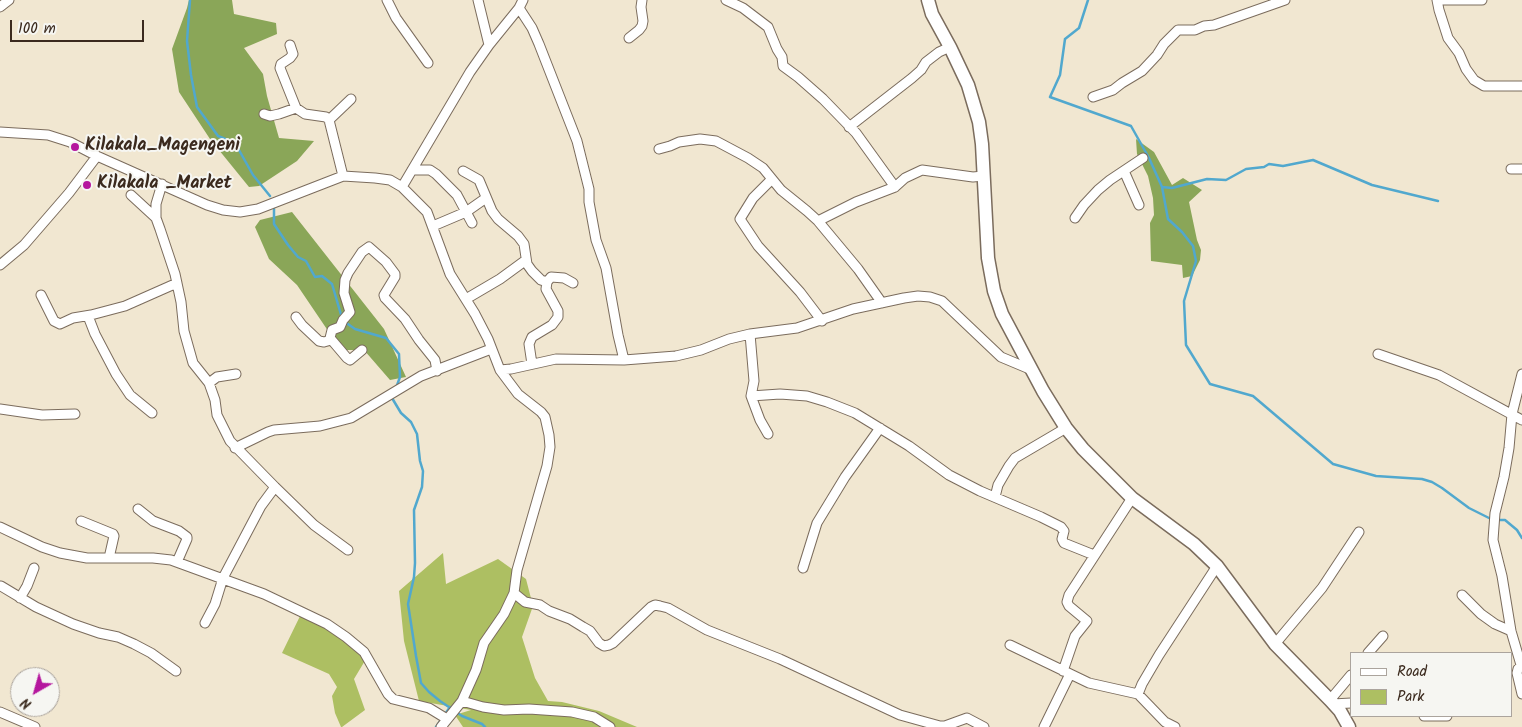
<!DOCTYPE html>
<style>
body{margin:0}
#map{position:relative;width:1522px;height:727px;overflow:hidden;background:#f1e7d1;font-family:Kalam,sans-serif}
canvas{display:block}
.legend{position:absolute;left:1350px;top:652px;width:162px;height:65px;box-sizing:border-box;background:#f6f6f2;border:1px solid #aba49d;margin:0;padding:6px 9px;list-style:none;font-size:15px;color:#3b2a1e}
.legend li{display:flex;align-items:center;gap:10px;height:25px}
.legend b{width:25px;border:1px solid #aba49d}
.north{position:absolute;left:10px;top:667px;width:50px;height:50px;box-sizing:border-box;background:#f6f6f2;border:1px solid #aba49d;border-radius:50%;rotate:218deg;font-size:14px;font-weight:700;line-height:20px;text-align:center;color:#3b2a1e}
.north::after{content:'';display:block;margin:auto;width:18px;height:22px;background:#b5179e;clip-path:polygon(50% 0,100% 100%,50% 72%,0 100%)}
.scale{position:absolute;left:10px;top:20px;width:134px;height:22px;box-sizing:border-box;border:2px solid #3b2a1e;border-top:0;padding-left:6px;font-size:15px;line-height:18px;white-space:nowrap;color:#3b2a1e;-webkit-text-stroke:4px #f6f6f2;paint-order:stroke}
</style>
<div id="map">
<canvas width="1522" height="727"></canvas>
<ul class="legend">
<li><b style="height:6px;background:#fff"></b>Road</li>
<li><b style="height:14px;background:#adbf62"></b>Park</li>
</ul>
<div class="north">N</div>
<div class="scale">100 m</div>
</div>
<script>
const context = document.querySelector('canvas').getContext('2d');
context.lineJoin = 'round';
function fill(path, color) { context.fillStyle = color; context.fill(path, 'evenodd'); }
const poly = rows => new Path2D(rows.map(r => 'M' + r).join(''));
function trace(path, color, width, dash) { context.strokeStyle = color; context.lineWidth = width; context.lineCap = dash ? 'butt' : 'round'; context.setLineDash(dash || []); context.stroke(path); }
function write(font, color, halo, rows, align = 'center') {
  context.font = font + ' Kalam,sans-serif'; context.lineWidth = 4; context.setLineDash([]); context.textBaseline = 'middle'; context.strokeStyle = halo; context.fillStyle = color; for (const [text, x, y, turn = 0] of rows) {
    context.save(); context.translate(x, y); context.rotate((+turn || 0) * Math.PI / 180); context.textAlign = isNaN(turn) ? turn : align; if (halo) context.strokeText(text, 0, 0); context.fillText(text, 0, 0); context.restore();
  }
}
const green = poly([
 [443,553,446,584,498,559,526,579,533,606,522,637,535,678,548,701,562,702,599,711,637,727,463,727,455,715,471,710,419,701,404,641,399,591],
 [303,610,343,632,366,659,354,679,365,710,342,727,341,727,335,713,332,696,337,687,329,674,282,653]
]);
const forest = poly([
 [189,0,232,0,234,14,276,23,277,34,244,48,263,74,267,96,279,138,314,141,297,161,259,186,249,187,210,139,179,92,172,49,187,8],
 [1136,139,1154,152,1172,185,1183,178,1202,190,1189,202,1197,240,1201,250,1200,260,1192,276,1183,278,1182,265,1151,261,1150,223,1154,215,1153,198,1148,176,1137,154],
 [292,212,384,329,406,377,390,380,364,350,341,350,297,285,269,259,255,227,260,220]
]);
const stream = poly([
 [190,0,187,41,191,75,197,107,218,136,235,143,253,175,270,196],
 [1088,0,1079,28,1065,39,1060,75,1050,97,1131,126,1149,158,1162,187,1168,219,1182,232,1193,246,1196,261,1184,301,1186,345,1210,384,1253,396,1333,464,1376,476,1422,479,1432,482,1442,488,1469,508,1491,519],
 [1162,187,1172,188,1207,179,1226,180,1246,169,1264,167,1269,164,1283,166,1313,160,1372,185,1438,201],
 [273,205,274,209,274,224,288,245,298,257,306,261,315,277,322,276,332,284,342,318],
 [345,322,355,329,386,338,399,354,400,377,396,388],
 [394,396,392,398,401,413,411,422,417,434,420,461,423,471,422,487,414,510,415,563,414,577,408,604,416,656,421,683,429,692,440,701,462,716,482,724,485,727],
 [1496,520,1505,520,1517,530,1522,538],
 [436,727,450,707]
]);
const street = poly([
 [387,0,396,18,428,63],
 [478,0,489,45],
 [726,0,743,8,768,27,777,49,782,57,783,66,798,77,823,99,856,133,895,187],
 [1437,0,1439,10,1448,38,1459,53,1466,69,1474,80,1484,86,1522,86],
 [1440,0,1482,0],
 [0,7,9,0],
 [519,8,532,28,539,44,577,141,589,189,589,202,596,240,606,268,618,335,624,360],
 [629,38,639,30,642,26,643,21,641,7,642,0],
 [290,45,293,54,290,58,281,64,280,68,296,108,305,114,326,117,329,120,343,176],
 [1093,97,1113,90,1122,83,1142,71,1157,55,1164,44,1178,30,1195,30,1204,26,1214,25,1285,0],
 [264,114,270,116,279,114,296,108],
 [329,120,351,99],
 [849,127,912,78,921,70,926,62,939,52,950,47],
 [0,132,48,135,70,142,97,156,207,205,223,210,240,212,258,209,343,176,375,178,390,180,402,187,427,212,450,274,475,314,488,339,500,370,511,369,556,359,624,360,676,356,701,350,729,339,750,334,797,328,853,309,904,298,918,296,930,297,942,301,1001,357,1032,370],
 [659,149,670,146,679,142,700,139,716,141,748,158,763,168,781,190,807,211,818,221,858,269,882,303],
 [1511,169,1522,169],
 [412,170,430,170,436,174,457,195,472,223],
 [463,171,479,180,492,211,498,219,518,236,524,244,527,264,532,271,541,280,547,282],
 [1124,171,1139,205],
 [772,179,753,198,740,219,758,246,800,292,822,321],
 [402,187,470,72,489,45,519,8,523,0],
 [131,195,156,218,160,229,175,274,181,302,184,331,193,363,209,383,215,400,217,415,230,441,275,487,314,525,348,550],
 [156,218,156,204,162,184],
 [1075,218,1084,205,1098,190,1110,180,1143,158],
 [818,221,856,202,895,187,905,178,922,170,973,177,983,176],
 [433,226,466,212,486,198],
 [0,265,24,245,69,193,97,156],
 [41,295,54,321,60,324,73,318,91,315,125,306,177,283],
 [466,299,500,279,526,260],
 [88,316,95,334,116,374,130,395,152,413],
 [296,317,302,325,319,341,324,342,331,340],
 [750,334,754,381,751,396,760,420,768,434],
 [362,350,350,360,347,358,330,338,332,330,340,327,343,320,350,312,344,293,345,280,348,273,362,252,369,247,386,262,395,274,395,277,384,295,385,298,405,319,419,340,435,360,437,371],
 [1378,354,1439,375,1522,420],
 [532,364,529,344,532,337,552,325,558,317,558,311,546,289,547,282,551,277,564,278,573,283],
 [209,383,217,377,236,374],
 [751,396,780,394,807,396,827,402,855,413,909,446,949,475,980,491,1041,517,1061,527,1064,531,1062,539,1064,543,1094,555],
 [0,409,42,415,75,414],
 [235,448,268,432,274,430,320,426,351,418,421,376,491,349],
 [995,497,998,485,1009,466,1015,458,1066,428],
 [138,509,153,521,179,531,187,537,187,539,177,562],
 [81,521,113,534,114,536,109,558],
 [0,527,42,547,60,553,87,558,153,558,171,560,264,594,327,624,346,637,364,652,388,694,393,699,429,708,447,719],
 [803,568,817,523,845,477,880,428],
 [1,586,36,607,73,624,99,633,118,637,134,644,151,653,176,671],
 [514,593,525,602,540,605,549,611,570,619,583,627,590,631,599,643,604,646,609,645,613,643,651,607,655,605,660,606,668,608,707,630,780,659,900,715,940,726,945,726,967,718,984,727],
 [1462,595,1481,614,1495,624,1511,631],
 [20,598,27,586,34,568],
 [205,623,215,604,223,578,261,506,275,487],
 [1275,644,1322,588,1359,532],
 [1010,645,1089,683,1138,694,1165,722,1175,727],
 [1368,653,1383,636],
 [1521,665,1511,631,1502,576,1493,540,1495,513,1504,477,1509,448,1512,414,1522,374],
 [1522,665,1518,669,1517,673,1522,694],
 [1063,671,1075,636,1087,621,1069,606,1067,602,1069,595,1132,498],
 [1138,694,1142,684,1159,655,1217,566],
 [1330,700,1351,675],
 [462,701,483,707,504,710,529,709,572,712,594,717,610,727],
 [1333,704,1351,703],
 [0,712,35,727],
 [1424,716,1447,716],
 [441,727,462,701,476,670,484,643,504,614,514,593,517,570,547,466,550,447,549,435,545,417,541,412,518,394,500,370],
 [1044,727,1070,674]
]);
const secondary = poly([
 [928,0,932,14,950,47,968,85,979,122,982,144,988,258,994,291,1002,314,1043,391,1066,428,1083,449,1132,498,1194,544,1217,566,1275,644,1330,700,1340,711,1349,727]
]);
const markers = [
 [75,147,5,"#b5179e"],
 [87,185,5,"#b5179e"]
];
const poiNames = [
 ["Kilakala_Magengeni",85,147],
 ["Kilakala _Market",97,185]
];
fill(green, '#adbf62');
fill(forest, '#8aa658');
trace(stream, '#51a8ce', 2.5);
trace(street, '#7b6c5d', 11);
trace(secondary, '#7b6c5d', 15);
trace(street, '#fff', 9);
trace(secondary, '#fff', 12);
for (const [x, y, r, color] of markers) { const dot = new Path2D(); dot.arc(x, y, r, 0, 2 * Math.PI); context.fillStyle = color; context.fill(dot); trace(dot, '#f6f6f2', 2); }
write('bold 18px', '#3b2a1e', '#f6f6f2', poiNames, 'left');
</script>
